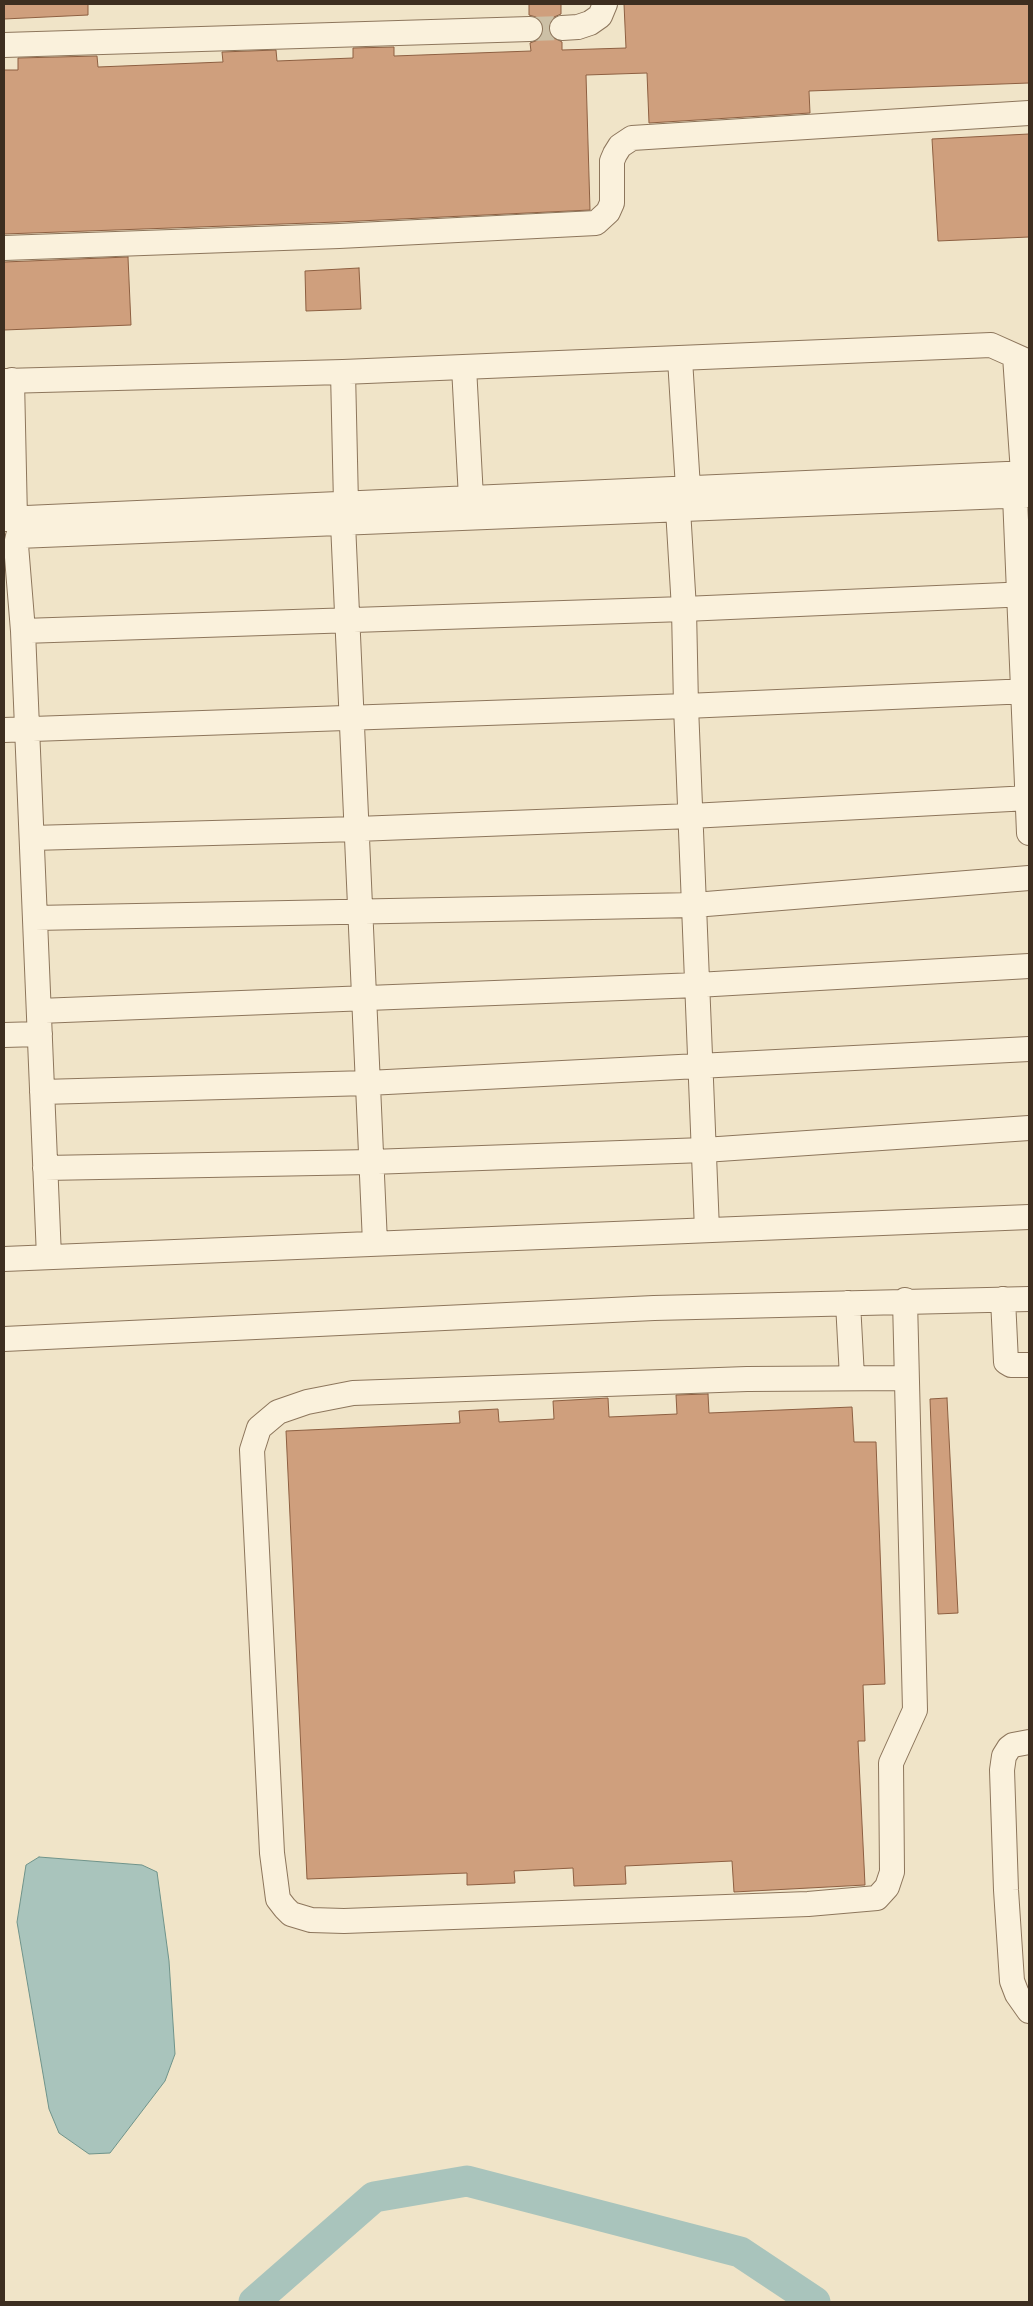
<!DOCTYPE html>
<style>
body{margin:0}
#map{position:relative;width:1033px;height:2306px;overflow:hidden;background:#f0e4c8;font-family:"Roboto Serif",serif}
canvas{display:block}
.frame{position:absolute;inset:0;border:5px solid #3d2e20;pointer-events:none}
</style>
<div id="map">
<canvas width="1033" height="2306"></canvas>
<div class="frame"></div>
</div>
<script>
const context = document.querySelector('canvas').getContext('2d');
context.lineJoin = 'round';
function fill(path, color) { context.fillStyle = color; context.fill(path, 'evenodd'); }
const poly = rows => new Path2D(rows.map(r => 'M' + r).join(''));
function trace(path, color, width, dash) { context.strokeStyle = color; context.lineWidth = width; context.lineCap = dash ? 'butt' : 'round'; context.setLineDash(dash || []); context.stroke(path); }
const water = poly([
 [39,1857,142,1865,157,1872,169,1961,175,2054,165,2081,110,2153,89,2154,59,2133,49,2109,17,1922,26,1865,39,1857]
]);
const river = poly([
 [254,2302,374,2197,467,2181,740,2252,815,2302]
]);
const building = poly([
 [4,4,88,4,88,15,4,19,4,4],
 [529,4,561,4,561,14,554,17,548,28,551,36,562,42,562,50,626,48,624,4,1029,4,1029,83,809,91,810,113,649,123,647,73,586,75,590,210,338,222,4,234,4,70,18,70,18,58,97,56,98,67,223,62,222,52,276,50,277,61,353,58,353,48,394,47,394,56,531,51,530,43,538,40,544,29,541,21,536,17,529,15,529,4],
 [1029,134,1029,237,938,241,932,139,1029,134],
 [128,257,131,325,4,330,4,262,128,257],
 [359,268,361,309,306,311,305,271,359,268],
 [708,1394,709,1413,852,1407,854,1442,876,1442,885,1684,863,1685,865,1741,858,1741,865,1885,734,1892,732,1861,625,1866,626,1884,574,1886,573,1868,514,1871,515,1883,467,1885,467,1873,307,1879,286,1431,460,1423,459,1411,498,1409,499,1422,554,1419,553,1401,608,1398,609,1417,677,1414,676,1395,708,1394],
 [947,1398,958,1613,938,1614,930,1399,947,1398]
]);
const minorTunnel = poly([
 [530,29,562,28]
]);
const minor = poly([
 [562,28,578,27,590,23,600,16,605,4],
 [4,45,530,29],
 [4,248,339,236,596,223,608,212,612,203,612,161,615,154,620,146,632,138,1029,113],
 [1015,356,1023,473],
 [680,359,688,488],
 [464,367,471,498],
 [343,372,346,504],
 [12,380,15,519],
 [4,381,343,372,991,345,1029,362],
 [1015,496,1029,833],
 [678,509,684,609,686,706,707,1230],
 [4,519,1029,473],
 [343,523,375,1243],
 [23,631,684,609,1029,594],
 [4,730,686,706,1029,691],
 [32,838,357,829,691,816,1029,798],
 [35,918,694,905,1029,878],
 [39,1011,697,985,1029,966],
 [4,1035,40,1034],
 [42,1092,368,1083,1029,1049],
 [45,1168,371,1162,704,1150,1029,1128],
 [49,1257,23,631,16,545,18,536,1029,495],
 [4,1259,1029,1217],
 [1003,1299,1006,1362,1011,1365,1029,1365],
 [905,1300,915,1710,891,1763,892,1872,887,1887,877,1898,808,1904,344,1921,311,1920,291,1914,285,1908,278,1899,272,1853,252,1450,259,1428,278,1412,307,1402,353,1393,747,1379,906,1378],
 [848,1303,852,1377],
 [4,1339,654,1308,1029,1299],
 [1029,1742,1013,1745,1009,1748,1004,1756,1002,1770,1006,1890,1012,1981,1017,1994,1029,2011]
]);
fill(water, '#a9c4bc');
trace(water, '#6f938a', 1);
trace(river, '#a9c4bc', 31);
fill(building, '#cf9f7d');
trace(building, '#8d5f41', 1);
trace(minorTunnel, '#ccc0a6', 24, [24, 12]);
trace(minor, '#8d765c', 26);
trace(minor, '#faf1dc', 24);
</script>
